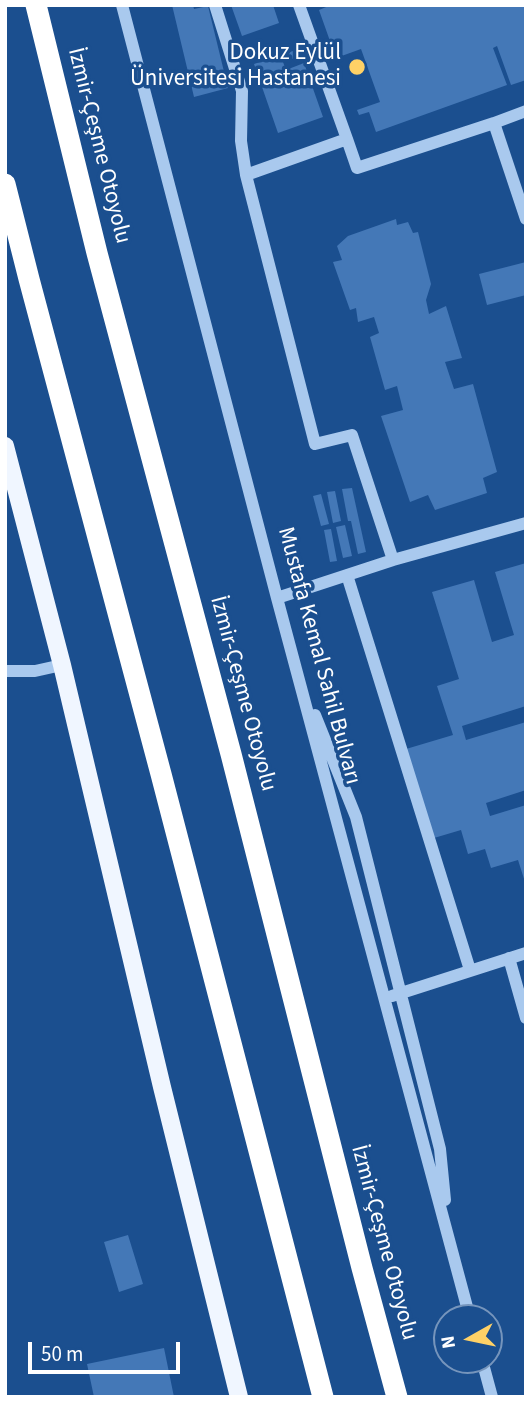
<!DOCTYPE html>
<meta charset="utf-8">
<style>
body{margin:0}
#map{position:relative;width:531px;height:1402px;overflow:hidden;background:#1b4f8f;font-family:"Source Sans 3",sans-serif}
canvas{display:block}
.frame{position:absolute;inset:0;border:7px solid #fff;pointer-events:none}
.north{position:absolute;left:433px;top:1304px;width:70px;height:70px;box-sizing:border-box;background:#1b4f8f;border:2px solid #7695bc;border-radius:50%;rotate:261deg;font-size:19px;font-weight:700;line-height:28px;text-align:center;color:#fff}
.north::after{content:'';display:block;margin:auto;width:24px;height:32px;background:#ffd166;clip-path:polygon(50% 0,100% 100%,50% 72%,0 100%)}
.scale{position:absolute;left:28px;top:1342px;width:152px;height:32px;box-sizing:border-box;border:4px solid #fff;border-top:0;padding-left:9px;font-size:21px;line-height:24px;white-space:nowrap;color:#fff;-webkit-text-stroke:5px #1b4f8f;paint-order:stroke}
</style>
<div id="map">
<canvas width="531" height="1402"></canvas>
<div class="frame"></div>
<div class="north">N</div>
<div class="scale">50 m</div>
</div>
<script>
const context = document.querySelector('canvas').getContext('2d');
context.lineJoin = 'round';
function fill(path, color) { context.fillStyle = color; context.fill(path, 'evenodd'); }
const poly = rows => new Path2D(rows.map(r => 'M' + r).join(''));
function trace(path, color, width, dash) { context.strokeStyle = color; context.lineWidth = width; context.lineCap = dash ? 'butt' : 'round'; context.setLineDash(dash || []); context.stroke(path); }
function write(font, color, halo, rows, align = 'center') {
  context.font = font + ' "Source Sans 3",sans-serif'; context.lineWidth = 7; context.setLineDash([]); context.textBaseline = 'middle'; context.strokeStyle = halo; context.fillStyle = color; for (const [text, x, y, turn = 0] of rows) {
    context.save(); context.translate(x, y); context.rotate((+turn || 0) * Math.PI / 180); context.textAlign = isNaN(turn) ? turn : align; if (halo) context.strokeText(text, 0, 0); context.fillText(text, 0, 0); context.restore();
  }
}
const building = poly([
 [172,5,193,5,194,9,208,6,228,88,194,97],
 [231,5,273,5,279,23,242,36],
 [331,5,526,5,526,80,511,85,497,46,493,48,507,85,376,132,369,112,359,115,357,110,380,102,361,49,336,58,319,10],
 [293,51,295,58,283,62,286,70,304,63,323,117,278,133,254,64],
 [396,219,397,225,408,222,413,233,418,232,431,284,426,300,429,314,446,306,462,358,445,362,454,389,473,384,497,472,483,478,487,493,435,510,428,495,410,502,381,416,403,410,397,386,385,390,370,337,379,333,374,317,358,322,356,308,350,310,333,262,342,260,337,246,348,236],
 [526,262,526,295,487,305,479,274],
 [352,488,366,552,358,554,351,521,348,521,342,489],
 [335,491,341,521,333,523,327,492],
 [321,494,329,524,321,526,313,496],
 [345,525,352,556,343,558,336,527],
 [331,529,337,561,330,562,324,530],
 [526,563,526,706,462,726,466,740,526,722,526,790,486,803,490,816,526,805,525,882,518,860,491,868,485,849,468,854,461,830,434,838,406,749,453,735,437,686,459,679,432,592,474,580,492,642,514,635,495,572],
 [128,1235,143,1284,119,1292,104,1242],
 [164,1348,174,1397,94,1397,87,1364]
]);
const minor = poly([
 [122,5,277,598,470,1318],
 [215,5,242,91,241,141,246,175,315,444,352,435,393,560],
 [299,5,347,139],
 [494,123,526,111],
 [246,175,347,139,357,168,494,123,526,219],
 [347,575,470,970],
 [277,598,393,560,526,523],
 [5,671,35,671,62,665],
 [315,715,356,817,440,1149,445,1200],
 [509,958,526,1018],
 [392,996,526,953],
 [482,1360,492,1397]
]);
const major = poly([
 [5,446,62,665,162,1087,239,1397]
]);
const highway = poly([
 [36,5,97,253,231,754,362,1268,397,1397],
 [5,184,29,279,161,774,323,1397]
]);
const markers = [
 [357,67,9,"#ffd166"]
];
const poiNames = [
 ["Dokuz Eylül",341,54],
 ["Üniversitesi Hastanesi",341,80]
];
const streetNames = [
 ["İzmir-Çeşme Otoyolu",98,146,76],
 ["Mustafa Kemal Sahil Bulvarı",318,656,75],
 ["İzmir-Çeşme Otoyolu",242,694,75],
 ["İzmir-Çeşme Otoyolu",383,1243,75]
];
fill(building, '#4478b7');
trace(minor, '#a9c9ee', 12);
trace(major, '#f0f6ff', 18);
trace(highway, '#fff', 21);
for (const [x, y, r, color] of markers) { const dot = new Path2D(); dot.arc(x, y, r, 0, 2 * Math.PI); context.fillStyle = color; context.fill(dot); trace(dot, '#1b4f8f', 2.5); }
write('23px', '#fff', '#1b4f8f', poiNames, 'right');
write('23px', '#fff', '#1b4f8f', streetNames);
</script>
